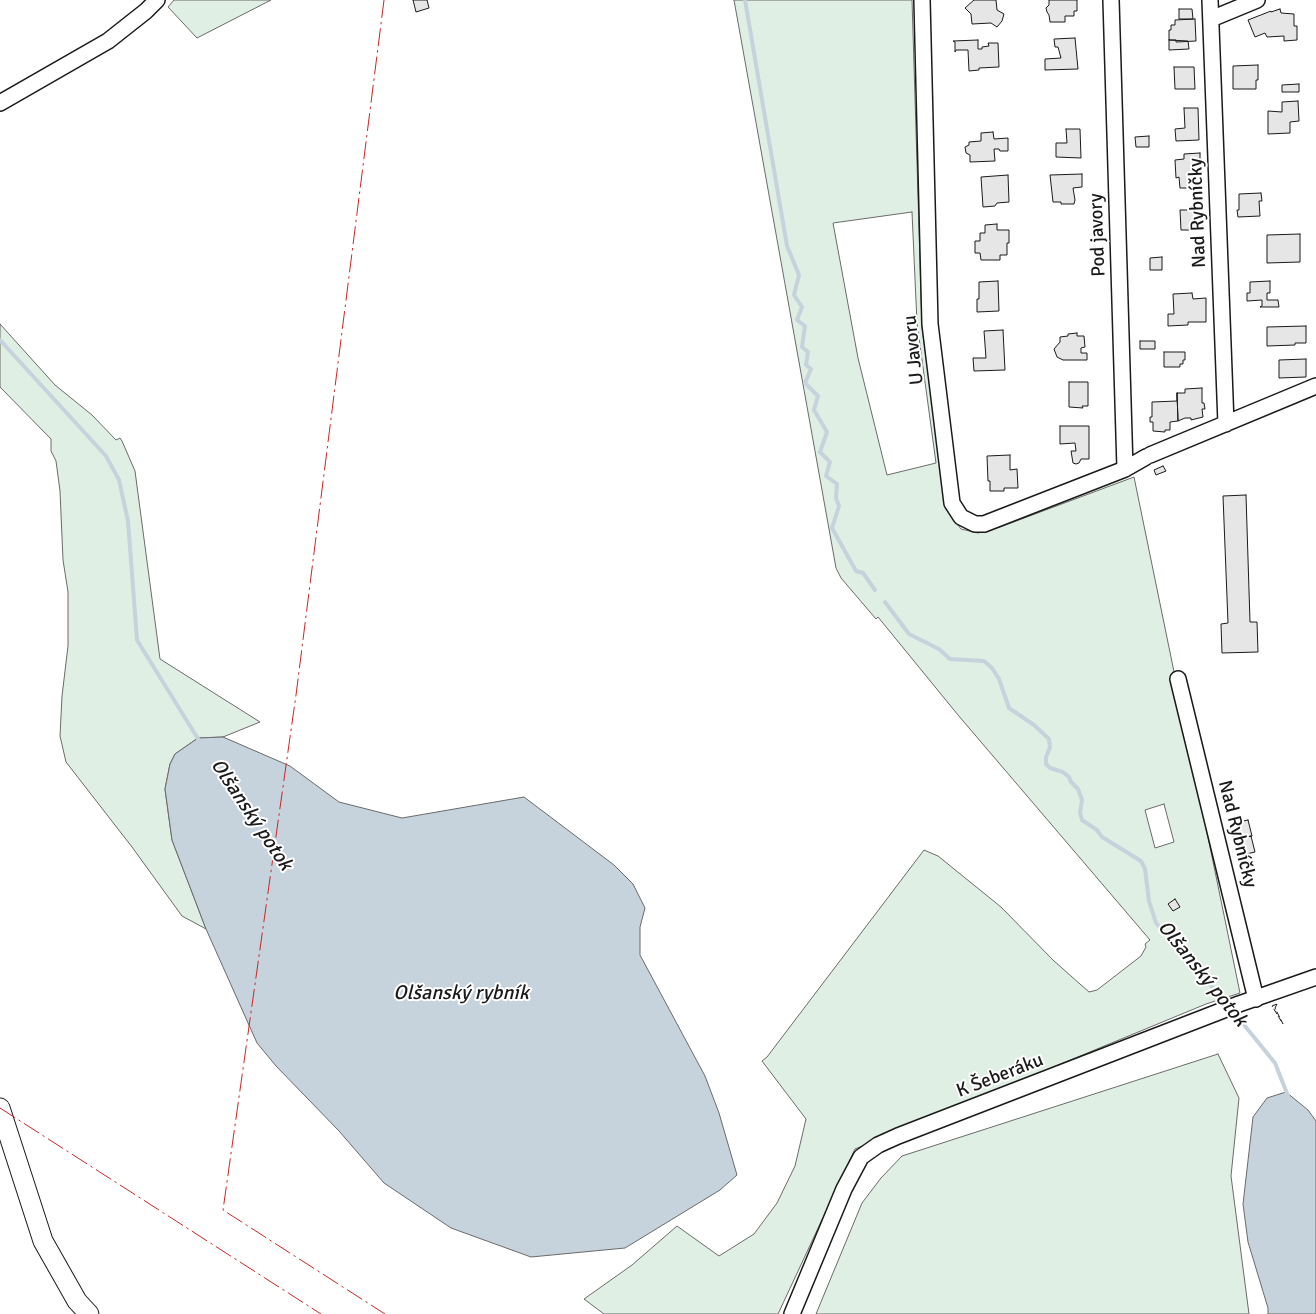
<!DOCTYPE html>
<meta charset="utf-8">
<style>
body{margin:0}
canvas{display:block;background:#fff}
</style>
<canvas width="1316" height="1314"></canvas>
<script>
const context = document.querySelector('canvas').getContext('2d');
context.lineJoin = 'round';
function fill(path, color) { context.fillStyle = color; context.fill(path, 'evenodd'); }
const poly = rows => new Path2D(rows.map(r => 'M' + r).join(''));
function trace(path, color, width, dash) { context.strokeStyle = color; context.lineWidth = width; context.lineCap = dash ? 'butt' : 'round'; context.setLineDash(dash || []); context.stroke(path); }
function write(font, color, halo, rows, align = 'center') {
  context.font = font + ' Signika,sans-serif'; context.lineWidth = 4; context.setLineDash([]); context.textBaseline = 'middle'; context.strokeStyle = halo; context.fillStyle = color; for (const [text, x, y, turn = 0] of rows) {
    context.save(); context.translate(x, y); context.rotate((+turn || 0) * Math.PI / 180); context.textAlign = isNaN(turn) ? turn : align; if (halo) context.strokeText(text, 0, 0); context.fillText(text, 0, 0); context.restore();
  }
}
const green = poly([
 [174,0,271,0,197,38,168,7,174,0],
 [734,0,912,0,922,327,946,509,961,529,978,533,1000,527,1134,477,1240,993,1206,1004,855,1149,778,1314,604,1314,584,1299,632,1265,677,1226,719,1256,754,1234,777,1203,795,1166,806,1119,762,1061,767,1057,924,850,938,856,1001,907,1054,961,1089,992,1097,990,1141,956,1146,947,1145,944,1150,940,958,715,878,617,876,619,841,578,836,568,734,0],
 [912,212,917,323,936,463,887,475,858,358,833,223,912,212],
 [1164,804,1174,842,1155,848,1145,810,1164,804],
 [0,324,55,385,92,415,116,440,120,438,122,441,135,471,160,659,260,722,223,737,198,738,175,754,170,764,165,789,172,840,206,929,182,916,132,847,66,762,60,736,62,696,68,646,68,592,63,560,60,491,56,461,51,451,51,439,0,387,0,324],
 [1218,1054,1239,1098,1231,1176,1249,1314,816,1314,862,1203,881,1178,902,1156,1218,1054]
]);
const water = poly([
 [223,737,290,766,339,802,402,818,524,797,614,865,633,884,645,908,640,927,640,955,705,1076,719,1113,737,1175,720,1190,625,1248,531,1257,451,1228,384,1183,339,1131,276,1066,257,1043,206,929,172,840,165,789,170,764,175,754,198,738,223,737],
 [1286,1092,1308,1110,1316,1121,1316,1314,1268,1314,1268,1308,1248,1242,1243,1204,1253,1117,1267,1098,1286,1092]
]);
const stream = poly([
 [745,0,787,246,799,275,794,295,802,307,797,320,805,326,802,347,808,352,806,365,811,369,805,383,818,396,814,410,827,432,820,452,830,462,826,476,837,484,836,498,839,506,832,528,856,571,863,573,875,590],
 [0,340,106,456,119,480,128,521,137,640,200,742],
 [885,602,909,634,939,649,950,659,984,661,992,668,999,679,1009,708,1034,725,1049,739,1050,747,1046,757,1046,764,1050,768,1063,772,1069,777,1071,782,1078,789,1082,800,1080,813,1082,820,1097,830,1102,837,1141,861,1145,869,1149,901,1156,923,1228,1005],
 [1232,1010,1275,1063,1288,1096]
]);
const building = poly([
 [413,0,427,0,429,8,416,12,413,0],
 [974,0,996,0,997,10,1004,14,1002,21,997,27,991,23,972,24,971,14,965,8,974,0],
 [1049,0,1077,0,1077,11,1074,11,1074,16,1065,16,1065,22,1050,22,1049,15,1047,12,1046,8,1049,5,1049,0],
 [1179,9,1192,9,1193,19,1179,19,1179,9],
 [1280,9,1281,13,1294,14,1294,26,1297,26,1297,40,1284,41,1284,36,1267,37,1265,33,1255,37,1248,20,1271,11,1271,12,1280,9],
 [1195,19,1196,41,1176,42,1176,40,1169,40,1169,30,1171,30,1171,25,1175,25,1175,20,1195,19],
 [1075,38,1078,69,1045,70,1045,59,1061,58,1058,47,1055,47,1054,39,1075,38],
 [978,40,978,49,982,49,982,47,989,46,988,43,998,43,999,67,979,68,979,70,969,71,968,50,956,50,955,52,955,42,953,41,978,40],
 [1169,40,1188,41,1189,49,1169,50,1169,40],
 [1258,65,1258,80,1256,80,1256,89,1233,89,1233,66,1258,65],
 [1174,67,1194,67,1195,89,1175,89,1174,67],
 [1299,84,1299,92,1282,92,1282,85,1299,84],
 [1298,101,1299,121,1290,122,1290,133,1268,134,1268,111,1282,112,1282,102,1298,101],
 [1184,108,1198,108,1199,140,1176,141,1175,129,1185,128,1184,108],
 [1066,129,1080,129,1081,158,1056,157,1056,143,1067,143,1066,129],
 [993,132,994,139,1008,138,1008,151,1000,151,999,149,994,149,995,161,970,162,970,155,966,153,965,147,969,145,969,142,981,141,981,133,993,132],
 [1149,136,1149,147,1136,147,1135,137,1149,136],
 [1200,153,1200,177,1196,177,1197,188,1180,188,1179,177,1176,178,1175,160,1184,159,1184,154,1200,153],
 [1082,174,1082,187,1073,188,1075,200,1074,204,1061,204,1061,202,1053,202,1050,175,1082,174],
 [1008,175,1009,202,997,203,995,206,983,207,981,177,1008,175],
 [1261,193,1262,201,1259,201,1260,216,1238,217,1237,210,1239,210,1239,194,1261,193],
 [1192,207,1198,207,1199,213,1202,213,1202,228,1199,228,1199,230,1181,230,1180,210,1192,210,1192,207],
 [997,224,997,230,1009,230,1009,243,1007,243,1007,255,1000,255,1000,260,981,260,980,253,975,253,975,241,980,241,980,233,985,233,985,225,997,224],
 [1300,234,1300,262,1267,263,1267,235,1300,234],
 [1162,257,1162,270,1150,270,1150,258,1162,257],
 [998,281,999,311,977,312,977,299,979,299,979,282,998,281],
 [1270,281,1270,293,1267,293,1267,300,1278,300,1279,307,1260,307,1262,306,1262,300,1247,301,1247,293,1250,293,1250,282,1270,281],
 [1192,293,1193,299,1206,298,1206,322,1188,322,1188,325,1168,326,1168,314,1174,314,1173,294,1192,293],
 [1306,326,1306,343,1295,343,1295,345,1267,346,1267,327,1306,326],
 [1003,330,1005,370,974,371,973,358,986,358,984,331,1003,330],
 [1077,333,1077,336,1084,336,1085,347,1081,348,1081,353,1087,353,1087,360,1063,360,1057,357,1054,349,1060,342,1060,337,1068,336,1068,334,1077,333],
 [1140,341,1155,341,1155,349,1140,349,1140,341],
 [1164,352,1185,352,1185,360,1183,360,1183,364,1180,364,1180,367,1164,367,1164,352],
 [1306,359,1306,377,1279,378,1279,360,1306,359],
 [1069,382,1088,382,1088,406,1082,406,1083,408,1069,407,1069,382],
 [1202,388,1202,403,1204,403,1205,409,1202,409,1203,417,1191,420,1191,418,1185,418,1178,421,1177,393,1185,393,1185,389,1202,388],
 [1177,393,1178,421,1170,422,1170,430,1165,430,1165,432,1153,431,1153,422,1150,422,1150,417,1152,417,1152,402,1177,401,1177,393],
 [1060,426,1089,426,1089,459,1081,459,1079,463,1076,464,1073,463,1071,451,1076,451,1075,443,1060,444,1060,426],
 [1010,455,1010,470,1017,469,1018,488,1004,488,1004,491,990,491,990,481,988,481,987,456,1010,455],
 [1163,466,1166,471,1156,475,1154,470,1163,466],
 [1246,495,1250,622,1257,622,1258,652,1222,653,1221,624,1228,623,1223,496,1246,495],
 [1248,820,1252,836,1234,840,1230,824,1248,820],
 [1251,836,1255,852,1238,856,1234,840,1251,836],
 [1175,899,1180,907,1173,911,1168,904,1175,899]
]);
const minor = poly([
 [922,0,930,324,952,503,961,517,975,524,984,524,1125,469,1146,457],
 [1111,0,1125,469],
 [1210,0,1226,424],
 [1211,19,1257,0],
 [0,103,108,41,146,11,157,0],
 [1150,455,1316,386],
 [1178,679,1256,999],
 [792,1314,844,1189,861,1157,878,1145,898,1136,1239,1004,1316,977]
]);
const major = poly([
 [0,1108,43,1241,77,1301,89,1314]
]);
const fence = poly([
 [1277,1004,1275,1008,1283,1024,1272,1006,1277,1004]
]);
const power = poly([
 [384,0,296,695,223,1210,385,1314],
 [0,1108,321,1314]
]);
const streetNames = [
 ["Nad Rybníčky",1198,213,-92],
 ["Pod javory",1098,235,-92],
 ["U Javoru",914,350,-96],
 ["Nad Rybníčky",1237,834,76],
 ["K Šeberáku",1000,1076,-21]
];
const waterNames = [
 ["Olšanský potok",251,815,56],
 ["Olšanský potok",1202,974,51],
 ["Olšanský rybník",461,994]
];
fill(green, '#e0efe3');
trace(green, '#6a6a6a', 1);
fill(water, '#c6d2dc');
trace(water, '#6a6a6a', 1);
trace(stream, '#c6d2dc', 4);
fill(building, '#e6e6e6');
trace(building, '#1a1a1a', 1);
trace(minor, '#1a1a1a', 18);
trace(major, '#1a1a1a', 21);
trace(minor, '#fff', 15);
trace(major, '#fff', 19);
trace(fence, '#1a1a1a', 1, [6, 2.5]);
trace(power, '#c62828', 1, [18, 4, 2.5, 4]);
write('19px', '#1a1a1a', '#fff', streetNames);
write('italic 20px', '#1a1a1a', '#fff', waterNames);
</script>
